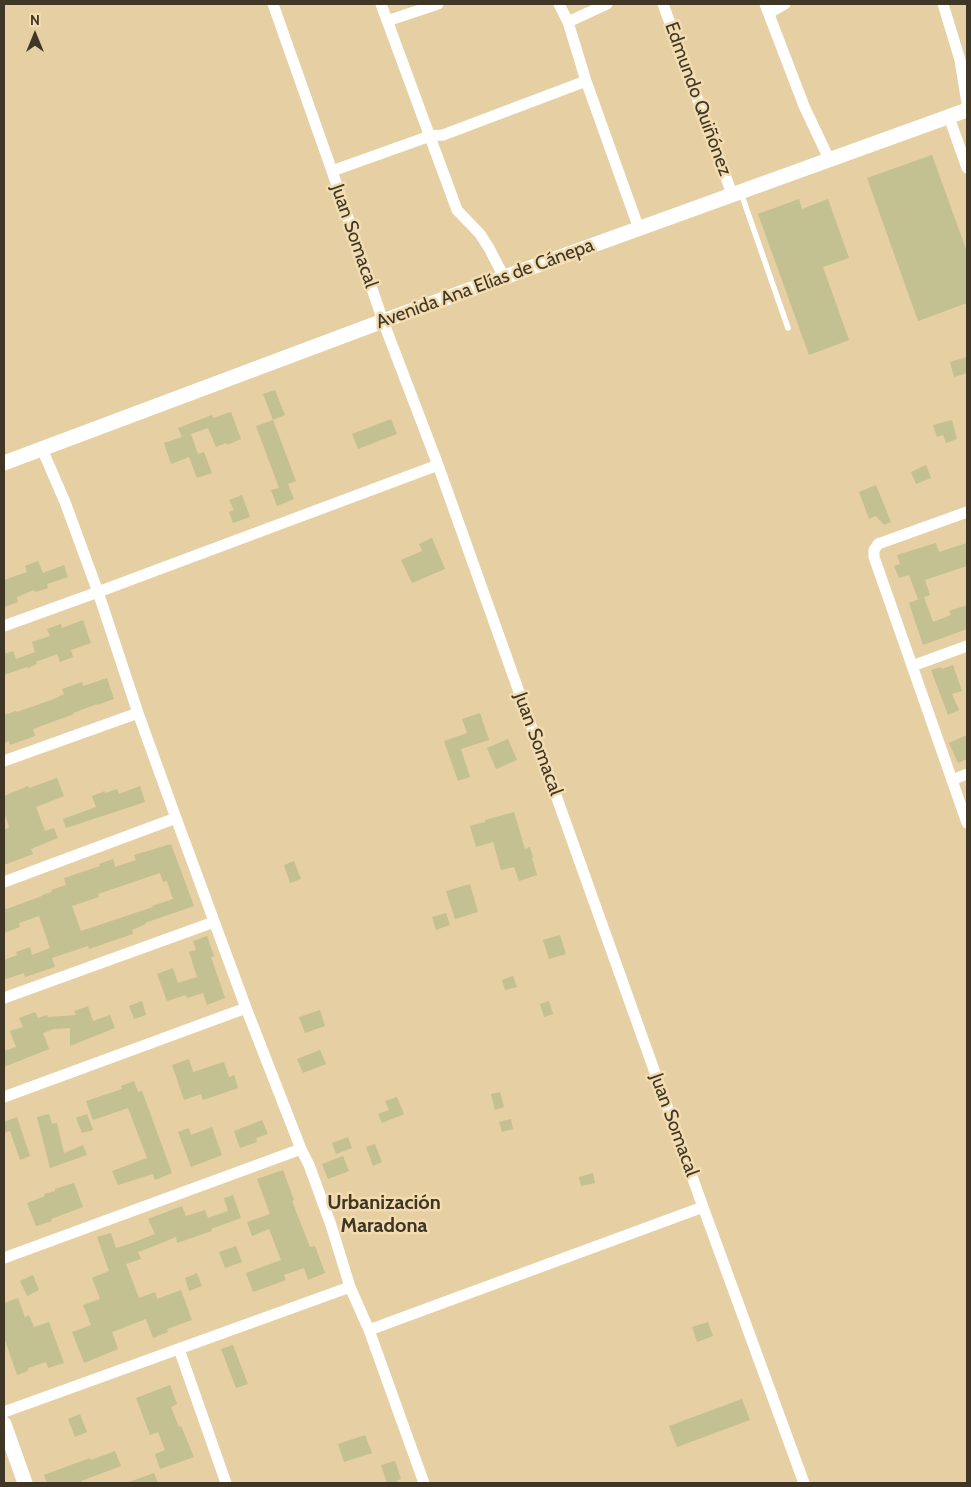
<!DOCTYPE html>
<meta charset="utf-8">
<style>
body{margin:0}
#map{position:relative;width:971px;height:1487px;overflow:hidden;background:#e5cfa3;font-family:Cabin,sans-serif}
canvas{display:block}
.frame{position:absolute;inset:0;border:5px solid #3f3625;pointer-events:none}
.north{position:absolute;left:10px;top:10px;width:50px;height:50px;-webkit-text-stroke:4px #f2dcb0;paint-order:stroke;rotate:0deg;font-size:14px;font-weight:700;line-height:20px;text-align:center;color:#3f3625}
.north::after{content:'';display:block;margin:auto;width:18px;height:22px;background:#3f3625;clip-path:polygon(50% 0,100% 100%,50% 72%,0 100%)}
</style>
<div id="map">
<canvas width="971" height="1487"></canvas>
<div class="frame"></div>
<div class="north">N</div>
</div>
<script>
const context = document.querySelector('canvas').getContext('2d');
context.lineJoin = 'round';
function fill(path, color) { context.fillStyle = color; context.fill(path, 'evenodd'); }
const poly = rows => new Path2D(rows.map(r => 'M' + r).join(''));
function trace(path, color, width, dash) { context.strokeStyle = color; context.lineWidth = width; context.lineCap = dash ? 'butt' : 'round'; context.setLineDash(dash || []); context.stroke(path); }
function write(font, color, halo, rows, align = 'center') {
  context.font = font + ' Cabin,sans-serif'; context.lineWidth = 5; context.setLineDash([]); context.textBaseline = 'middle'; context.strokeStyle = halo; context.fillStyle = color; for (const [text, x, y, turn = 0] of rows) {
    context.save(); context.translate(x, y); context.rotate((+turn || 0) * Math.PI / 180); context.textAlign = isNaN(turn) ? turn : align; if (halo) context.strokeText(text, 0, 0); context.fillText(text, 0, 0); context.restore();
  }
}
const building = poly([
 [932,155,967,252,967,303,918,321,867,178],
 [799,199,802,209,828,199,849,258,823,267,849,340,809,355,758,214],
 [967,357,967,373,954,377,950,362],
 [275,390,285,415,273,420,263,394],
 [231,412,241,439,227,445,226,443,216,447,208,428,191,434,198,454,204,452,212,473,197,478,189,457,171,464,164,443,182,437,178,428,212,415,213,418],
 [391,419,397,434,358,449,352,434],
 [273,420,296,481,288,484,294,499,277,506,271,490,279,488,256,426],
 [952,420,957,439,946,443,943,435,937,437,933,425],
 [926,465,931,478,916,484,911,472],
 [876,485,891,522,884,525,876,516,869,519,859,492],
 [242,495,250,517,233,523,229,512,234,510,229,500],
 [432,538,445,569,412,583,401,560,422,551,419,544],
 [936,543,939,552,967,543,967,566,925,580,930,595,918,599,909,575,899,578,894,566,900,564,897,555],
 [38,561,43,573,64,565,68,577,47,584,48,588,35,592,34,590,17,597,18,602,4,607,4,580,27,572,25,566],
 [924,597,933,622,951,615,949,611,967,605,967,629,923,645,909,603],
 [83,620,91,643,71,650,73,657,60,662,57,654,36,662,37,664,28,668,27,667,4,675,4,654,13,651,16,659,35,652,32,642,50,636,47,629,61,624,62,628],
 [953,665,962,691,952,694,959,710,948,715,931,670,941,667,942,669],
 [107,678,114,699,97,705,97,704,73,713,74,714,33,729,35,736,10,745,9,741,4,743,4,715,16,711,17,712,54,699,64,694,62,689,82,682,83,686],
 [480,713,489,740,461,749,470,777,458,781,444,741,467,733,462,719],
 [967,735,967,759,958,763,949,743],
 [508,739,517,760,496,769,487,748],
 [57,778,64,796,36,807,45,831,54,828,58,838,31,849,33,854,4,865,4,830,9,827,4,811,4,796,28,786,29,788],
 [140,786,145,802,66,828,63,819,96,807,92,796,105,791,105,793,117,789,119,794],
 [514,812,525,849,530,847,533,857,532,858,537,875,519,881,514,867,501,870,493,842,476,847,470,826,485,822,485,820],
 [171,844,194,906,145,923,146,924,132,930,133,934,124,937,89,949,88,946,52,958,55,967,25,977,24,973,6,979,4,974,4,960,17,955,16,952,30,947,32,955,50,948,39,916,19,923,20,927,4,933,4,910,42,896,42,895,52,892,51,890,66,885,64,878,100,866,99,864,113,859,115,867,136,860,134,855],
 [160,873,163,882,167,881,173,899,152,906,153,907,81,931,72,906,99,897,98,894],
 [294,861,301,879,290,883,284,865],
 [470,884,478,912,455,919,446,891],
 [446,913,450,925,436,930,432,917],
 [560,935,566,954,549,959,543,940],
 [207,936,214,956,211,957,225,998,207,1005,203,993,187,998,186,995,167,1001,157,974,173,968,178,983,197,977,189,952,196,950,193,941],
 [513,976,517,987,505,990,502,980],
 [142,1001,146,1015,134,1019,129,1006],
 [549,1001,553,1014,544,1017,540,1004],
 [88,1006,93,1021,110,1015,115,1028,70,1046,70,1028,54,1029,43,1033,49,1049,4,1067,4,1051,16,1047,10,1031,23,1027,19,1018,35,1012,38,1018,47,1015,48,1017,76,1015,74,1011],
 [320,1010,325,1026,305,1033,299,1017],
 [320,1050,326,1064,303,1073,297,1059],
 [189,1059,193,1072,224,1062,229,1077,234,1075,238,1088,203,1100,201,1094,184,1100,172,1065],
 [134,1081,138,1092,142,1091,172,1173,155,1180,153,1174,118,1185,112,1171,147,1158,128,1108,93,1120,86,1101,122,1089,121,1086],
 [500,1092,504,1107,495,1110,491,1094],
 [397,1097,404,1114,382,1123,378,1114,389,1110,385,1101],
 [49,1114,52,1124,57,1123,64,1153,83,1145,87,1155,50,1168,37,1117],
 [87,1114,93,1130,82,1133,76,1118],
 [17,1117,30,1156,20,1160,10,1131,4,1133,4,1122],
 [511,1119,513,1129,502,1132,499,1122],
 [262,1120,268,1134,256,1138,257,1142,240,1148,234,1131],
 [212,1127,222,1155,191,1167,178,1132,189,1128,191,1135],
 [348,1137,352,1148,336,1154,332,1143],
 [375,1144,382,1162,373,1166,366,1147],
 [343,1156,349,1171,328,1179,322,1164],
 [283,1170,294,1200,292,1201,310,1247,315,1246,325,1273,308,1280,304,1268,284,1275,286,1280,253,1292,246,1273,281,1260,269,1229,252,1236,247,1222,270,1214,257,1179],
 [593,1173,595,1183,581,1186,579,1177],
 [74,1183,83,1207,51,1219,52,1221,36,1226,27,1203,45,1196,44,1194,55,1191,55,1189],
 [233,1195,241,1218,211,1229,212,1231,177,1243,176,1237,149,1248,138,1252,141,1259,126,1264,139,1298,155,1292,157,1299,181,1290,192,1320,167,1329,168,1332,153,1338,146,1319,112,1332,118,1349,84,1363,72,1332,91,1325,83,1305,100,1299,92,1278,109,1271,97,1237,111,1233,116,1248,132,1243,155,1234,148,1219,182,1206,186,1216,205,1210,208,1218,228,1211,224,1198],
 [236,1246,242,1262,225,1268,219,1252],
 [197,1273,202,1286,189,1291,185,1278],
 [33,1275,39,1290,27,1296,20,1281],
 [18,1298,25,1317,29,1315,34,1327,49,1322,64,1363,48,1368,46,1362,28,1368,28,1371,17,1375,4,1337,4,1303],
 [708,1322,713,1336,697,1342,692,1327],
 [233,1345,248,1384,236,1388,221,1349],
 [170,1385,177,1404,171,1407,179,1427,181,1426,194,1457,160,1469,155,1454,165,1450,158,1432,150,1435,136,1398],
 [742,1399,750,1420,677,1447,669,1426],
 [80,1414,87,1432,75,1437,68,1419],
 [365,1435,372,1453,344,1462,338,1444],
 [115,1451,121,1466,81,1481,82,1483,47,1483,44,1475,90,1458,91,1460],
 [395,1461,401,1479,397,1480,398,1483,387,1483,381,1465],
 [154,1473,158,1483,129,1483,129,1482]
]);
const lane = poly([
 [741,193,788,328]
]);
const street = poly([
 [273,4,332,171,383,321,438,465,703,1207,804,1483],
 [381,4,457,210,480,234,489,248,504,277],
 [559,4,568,22,586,81,639,229],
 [663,4,732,194],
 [765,4,804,106,829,159],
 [943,4,960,60,967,103],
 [769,13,785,4],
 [387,21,438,4],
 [568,22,607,4],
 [949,117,967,168],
 [332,171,430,136,443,135,586,81],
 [42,449,65,502,98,592,138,713,176,818,246,1008,301,1149,309,1165,331,1225,350,1287,369,1330,424,1483],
 [967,512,878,544,874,550,874,557,967,823],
 [4,626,98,592,438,465],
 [912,666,967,646],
 [4,761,138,713],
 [952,780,967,774],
 [4,882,176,818],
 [4,998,214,922],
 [4,1097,246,1008],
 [4,1258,301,1149],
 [369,1330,703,1207],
 [179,1349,226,1483],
 [4,1412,350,1287]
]);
const secondary = poly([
 [4,463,383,321,967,110],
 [4,1424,25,1483]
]);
const streetNames = [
 ["Edmundo Quiñónez",698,99,70],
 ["Juan Somacal",354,236,71],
 ["Avenida Ana Elías de Cánepa",485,284,-20],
 ["Juan Somacal",538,744,70],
 ["Juan Somacal",674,1125,70]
];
const neighbourhoodNames = [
 ["Urbanización",384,1203],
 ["Maradona",384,1226]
];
fill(building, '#c3c091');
trace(lane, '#fff', 5.5);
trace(street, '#fff', 11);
trace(secondary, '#fff', 15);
write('19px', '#3f3625', '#f2dcb0', streetNames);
write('bold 20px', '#3f3625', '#f2dcb0', neighbourhoodNames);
</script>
